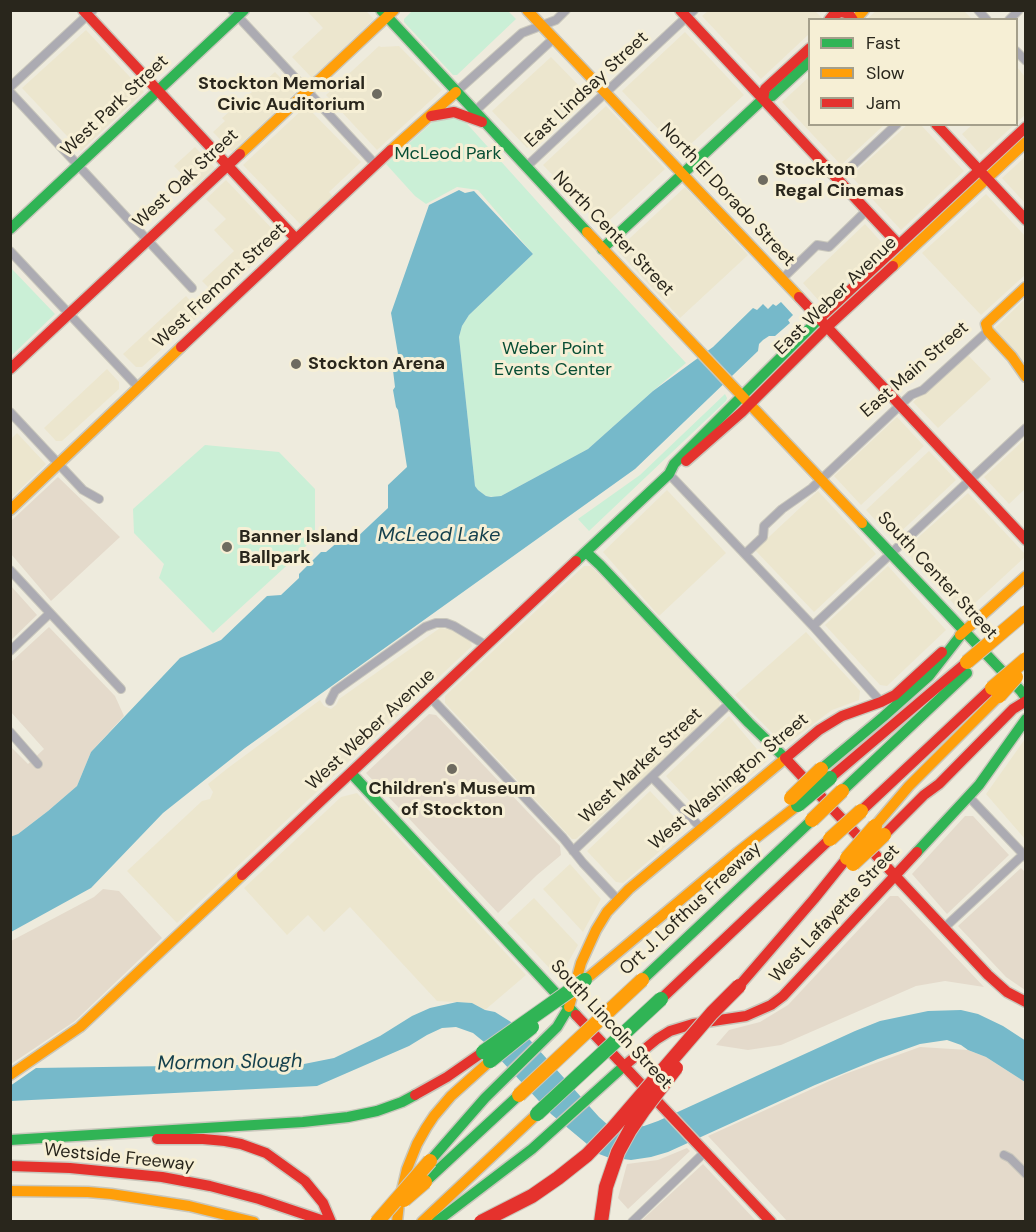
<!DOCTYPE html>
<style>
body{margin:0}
#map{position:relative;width:1036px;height:1232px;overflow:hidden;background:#eeebdd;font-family:"DM Sans",sans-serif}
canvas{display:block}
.frame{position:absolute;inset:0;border:12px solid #29261c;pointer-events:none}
.legend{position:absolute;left:808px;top:18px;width:210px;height:108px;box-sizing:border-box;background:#f6efd5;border:2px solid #a49f8b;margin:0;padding:8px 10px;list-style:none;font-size:18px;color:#29261c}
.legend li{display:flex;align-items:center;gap:12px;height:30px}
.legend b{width:30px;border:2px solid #a49f8b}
</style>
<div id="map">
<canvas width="1036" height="1232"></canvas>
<div class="frame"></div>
<ul class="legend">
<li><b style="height:8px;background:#30b455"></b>Fast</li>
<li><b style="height:8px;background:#ff9f0a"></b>Slow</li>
<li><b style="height:8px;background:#e5322d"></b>Jam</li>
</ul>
</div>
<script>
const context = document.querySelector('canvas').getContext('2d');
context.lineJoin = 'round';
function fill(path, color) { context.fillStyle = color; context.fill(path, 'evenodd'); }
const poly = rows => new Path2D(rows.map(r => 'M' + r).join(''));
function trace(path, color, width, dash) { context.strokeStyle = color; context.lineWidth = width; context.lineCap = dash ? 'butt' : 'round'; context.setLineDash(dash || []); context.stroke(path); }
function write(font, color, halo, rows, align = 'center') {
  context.font = font + ' "DM Sans",sans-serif'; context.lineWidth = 6; context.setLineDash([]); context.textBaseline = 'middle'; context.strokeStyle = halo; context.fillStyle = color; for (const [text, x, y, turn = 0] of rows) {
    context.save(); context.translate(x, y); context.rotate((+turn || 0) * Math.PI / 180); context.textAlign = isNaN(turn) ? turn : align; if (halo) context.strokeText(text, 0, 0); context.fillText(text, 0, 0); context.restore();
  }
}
const built = poly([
 [877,10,964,11,972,19,867,19],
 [307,11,366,11,374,19,312,78,292,57,323,28],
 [815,11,823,19,810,20,809,34,761,79,702,16,708,11],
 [86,30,144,92,81,151,22,88],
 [685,32,744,95,681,153,622,91],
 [379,46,381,47,399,46,442,90,377,150,326,95],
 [551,57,586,93,527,148,492,111],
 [1017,67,1025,77,1026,114,1017,122],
 [275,72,295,93,232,152,213,132,225,121,222,118],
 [809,77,810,124,884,125,841,165,782,102],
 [306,106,361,162,329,192,333,197,302,226,243,165],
 [606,106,665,169,602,227,543,165],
 [907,125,921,125,964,171,901,230,851,176],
 [972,125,972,124,1014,125,981,155,962,134],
 [195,147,215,168,194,187,174,166],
 [1025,157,1025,203,1002,178],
 [226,180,278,235,277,242,218,297,202,281,234,251,214,230,226,219,206,199],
 [685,187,748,255,680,318,617,250],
 [986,194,1025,236,1026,274,981,315,922,253],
 [865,224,884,245,821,303,803,283],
 [186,296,202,313,142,367,136,367,123,354],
 [1025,299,1025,363,994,329],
 [966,353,991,379,938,428,913,402],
 [107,369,119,382,119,389,62,441,56,441,44,428],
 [897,417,924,446,861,505,834,476],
 [17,433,46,464,11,498,11,439],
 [1025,439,1025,489,1009,504,984,477],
 [929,451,956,480,893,539,866,510],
 [667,490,726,553,659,616,603,552],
 [818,491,876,554,814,612,755,550],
 [968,493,1025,554,1026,556,963,614,904,550],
 [584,566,591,566,720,701,719,709,576,839,572,839,445,703,445,696],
 [888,566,946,630,887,686,880,685,825,625],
 [440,628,453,630,470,640,472,646,177,923,127,871,202,801,210,799,213,792,208,784,228,768,320,700,324,706,331,709,336,705,339,699],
 [806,632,860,691,859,700,832,710,788,743,782,743,735,695],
 [729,716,767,761,708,812,700,812,666,776],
 [1025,739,1025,839,986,794],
 [650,791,682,825,682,832,623,883,616,882,587,851],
 [357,793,526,975,485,1010,472,1003,437,1001,350,907,324,932,308,915,287,935,244,888,341,797],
 [570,864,601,899,583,932,543,889],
 [534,898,578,945,562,973,554,973,507,923]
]);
const industrial = poly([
 [58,477,120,537,51,601,11,554,11,521],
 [11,586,37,615,11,640],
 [49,627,115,696,124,716,91,752,77,786,48,811,18,834,11,837,10,746,28,764,44,749,11,712,10,663],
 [429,714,436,715,560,846,561,855,537,875,498,913,366,773],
 [965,816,973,816,1009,855,947,914,912,874],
 [1021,868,1026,873,1025,990,1006,977,958,926],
 [103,889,119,891,162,938,75,1021,11,1064,11,941,94,897],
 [890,896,898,896,984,987,945,981,916,986,781,1045,748,1050,716,1045,729,1030,760,1022,788,1005],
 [920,1047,968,1050,986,1057,1025,1082,1025,1221,787,1221,708,1136,845,1074],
 [687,1148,690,1151,628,1209,618,1198,627,1164,658,1160],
 [703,1164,756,1221,641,1221]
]);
const green = poly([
 [413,10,508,11,516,19,457,75,453,75,404,22,404,19],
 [448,116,460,116,561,228,686,363,653,391,588,449,501,496,495,497,486,496,478,490,475,486,459,337,462,326,469,315,533,254,478,190,457,187,426,204,415,196,386,164,435,120],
 [11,268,55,314,11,356],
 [725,394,727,398,726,401,589,531,578,519,640,475],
 [205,445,279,452,315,489,315,536,295,558,213,633,159,578,164,564,134,533,133,509]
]);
const water = poly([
 [459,190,465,193,474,191,533,254,469,315,462,326,459,337,475,486,478,490,486,496,491,497,501,496,588,449,653,391,713,347,753,308,757,310,763,304,768,309,773,304,776,306,781,302,793,315,788,320,790,323,775,336,769,336,763,340,759,344,758,351,635,469,245,748,163,813,91,888,11,932,10,837,18,834,48,811,77,786,91,752,180,658,221,640,267,596,281,595,299,578,299,574,321,552,326,552,339,541,354,540,388,508,388,485,407,467,398,410,396,407,393,390,395,387,392,362,398,354,391,313,429,205],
 [457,1002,472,1003,485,1010,495,1012,511,1022,521,1030,599,1117,608,1125,624,1129,644,1126,658,1121,855,1031,880,1021,928,1011,961,1010,978,1014,1003,1026,1026,1041,1025,1082,986,1057,968,1050,961,1045,947,1040,920,1044,878,1059,815,1085,668,1152,651,1157,631,1160,607,1157,599,1154,551,1114,484,1042,473,1033,456,1027,442,1028,427,1035,409,1046,317,1086,11,1101,10,1086,36,1068,304,1064,334,1058,380,1036,412,1016,430,1008]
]);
const street = poly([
 [232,10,375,164],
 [978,10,987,20],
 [1009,20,1019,10],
 [1016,51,1026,61],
 [10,87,93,10],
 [10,92,192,288],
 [456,92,522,33,556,20,566,10],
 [474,112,553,39],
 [526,167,694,10],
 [838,179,897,124],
 [10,251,138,387],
 [782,279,817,245,829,247,867,210],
 [10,412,83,490,99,499],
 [669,474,813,626,881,702],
 [745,554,763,537,764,526,782,509,812,488,911,395,923,390,988,331],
 [10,570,121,689],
 [813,626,1026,428],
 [10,651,50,613],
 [431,698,563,838,583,863,618,900],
 [330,701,335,691,425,627,436,623,446,623,454,626,487,646],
 [10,732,38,764],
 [652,777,701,828],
 [969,797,1026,857],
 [573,851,730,703],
 [944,928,1026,852],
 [1004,1155,1010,1158,1026,1174],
 [632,1222,705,1152]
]);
const fast = poly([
 [381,10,587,232],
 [10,229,244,10],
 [602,249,763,99,772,96,810,61],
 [862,523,1021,691,1026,698],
 [586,552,600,565,749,723,785,758],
 [576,561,669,474,674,464,820,318],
 [821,769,883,717,929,676,964,631],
 [351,773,576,1015],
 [842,791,967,673],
 [917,852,979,785,1026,719],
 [642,980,812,820],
 [10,1140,303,1122,348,1117,377,1111,402,1102,415,1095],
 [430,1161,485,1098,557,1027,569,1007],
 [425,1182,519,1095],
 [436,1222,532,1149,624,1066]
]);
const slow = poly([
 [527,10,799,297],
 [855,20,864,10],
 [391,150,456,92],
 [240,154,394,10],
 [587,232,862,523],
 [893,266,1026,142],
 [1026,287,986,324,988,331,1012,357,1026,377],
 [10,510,181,347],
 [960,635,1026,576],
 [875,826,909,786,999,696],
 [585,980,738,852,798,805],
 [569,1007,581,963,596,930,607,912,629,889,787,757],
 [10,1075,80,1027,242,875],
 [10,1191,88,1192,111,1194,189,1206,254,1222],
 [397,1222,399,1203,407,1169,417,1144,426,1128,434,1116,451,1096,490,1061],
 [422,1222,537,1114]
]);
const jam = poly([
 [83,10,296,239],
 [680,10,899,245],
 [829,20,833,15,841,12,849,14,853,20],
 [763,99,765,89,810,48],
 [431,116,454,112,482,122],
 [936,124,1026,220],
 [799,297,1026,540],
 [820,318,1026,127],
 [181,347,391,150],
 [10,369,240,154],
 [686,461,742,412,827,327,893,266],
 [787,757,819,730,842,716,881,702,895,695,942,652],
 [785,758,988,975,1007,992,1026,1002],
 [830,778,967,662],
 [861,811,992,688],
 [884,835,924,795,939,784,1013,709,1026,701],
 [242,875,576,561],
 [739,986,814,899,847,858],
 [661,999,830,839],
 [576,1015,771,1222],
 [624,1066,657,1039,670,1031,693,1024,746,1016,771,1005,783,996,917,852],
 [415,1095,447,1077,483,1052],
 [157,1139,203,1139,225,1141,241,1144,266,1153,305,1181,323,1203,331,1222],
 [10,1166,70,1168,162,1177,210,1186,259,1199,327,1222]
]);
const fastBridge = poly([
 [798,805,830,778],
 [483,1052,585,980],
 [490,1061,532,1027],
 [537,1114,661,999]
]);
const slowBridge = poly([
 [967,662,1026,612],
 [992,688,1026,659],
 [999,696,1016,677],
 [791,798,821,769],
 [812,820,842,791],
 [830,839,861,811],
 [847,858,875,826],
 [853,864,884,835],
 [519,1095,642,980],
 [404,1200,425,1182],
 [377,1222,430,1161]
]);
const jamBridge = poly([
 [481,1222,532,1196,558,1178,587,1155,613,1128,712,1013,739,986],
 [601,1222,606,1187,618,1152,630,1130,643,1111,676,1068]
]);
const markers = [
 [377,94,6,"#6e6b60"],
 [763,180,6,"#6e6b60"],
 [296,364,6,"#6e6b60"],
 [227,547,6,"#6e6b60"],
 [452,769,6,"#6e6b60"]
];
const poiNames = [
 ["Stockton Memorial",365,84,"right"],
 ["Civic Auditorium",365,105,"right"],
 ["Stockton",775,170],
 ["Regal Cinemas",775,191],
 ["Stockton Arena",308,364],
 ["Banner Island",239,537],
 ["Ballpark",239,558],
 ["Children's Museum",452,789,"center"],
 ["of Stockton",452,810,"center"]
];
const streetNames = [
 ["East Lindsay Street",587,90,-43],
 ["West Park Street",115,106,-43],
 ["West Oak Street",186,179,-43],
 ["North El Dorado Street",727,195,47],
 ["North Center Street",613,234,46],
 ["West Fremont Street",220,286,-43],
 ["East Weber Avenue",836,296,-44],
 ["East Main Street",915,370,-41],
 ["South Center Street",937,576,47],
 ["West Weber Avenue",371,730,-43],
 ["West Market Street",641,766,-43],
 ["West Washington Street",729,782,-40],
 ["Ort J. Lofthus Freeway",691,909,-43],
 ["West Lafayette Street",835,914,-47],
 ["South Lincoln Street",611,1025,47],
 ["Westside Freeway",119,1158,6]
];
const parkNames = [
 ["McLeod Park",448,154],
 ["Weber Point",553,349],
 ["Events Center",553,370]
];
const waterNames = [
 ["McLeod Lake",439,536],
 ["Mormon Slough",230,1063,-1]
];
fill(built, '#ece6ce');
fill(industrial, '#e4dacb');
fill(green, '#caefd6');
fill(water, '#76b9ca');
trace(street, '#c9c7bc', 10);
trace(fast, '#c9c7bc', 13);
trace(slow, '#c9c7bc', 13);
trace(jam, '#c9c7bc', 13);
trace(street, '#acabb2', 8);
trace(fast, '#30b455', 10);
trace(slow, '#ff9f0a', 10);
trace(jam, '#e5322d', 10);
trace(fastBridge, '#c9c7bc', 16, []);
trace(slowBridge, '#c9c7bc', 16, []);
trace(jamBridge, '#c9c7bc', 16, []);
trace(fastBridge, '#30b455', 14);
trace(slowBridge, '#ff9f0a', 14);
trace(jamBridge, '#e5322d', 14);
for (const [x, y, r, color] of markers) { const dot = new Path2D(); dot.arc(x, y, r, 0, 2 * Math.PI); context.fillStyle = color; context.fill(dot); trace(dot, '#f6efd5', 2); }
write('bold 18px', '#29261c', '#f6efd5', poiNames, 'left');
write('18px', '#29261c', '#f6efd5', streetNames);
write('18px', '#084e35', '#f6efd5', parkNames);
write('italic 20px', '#133f4c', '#f6efd5', waterNames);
</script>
